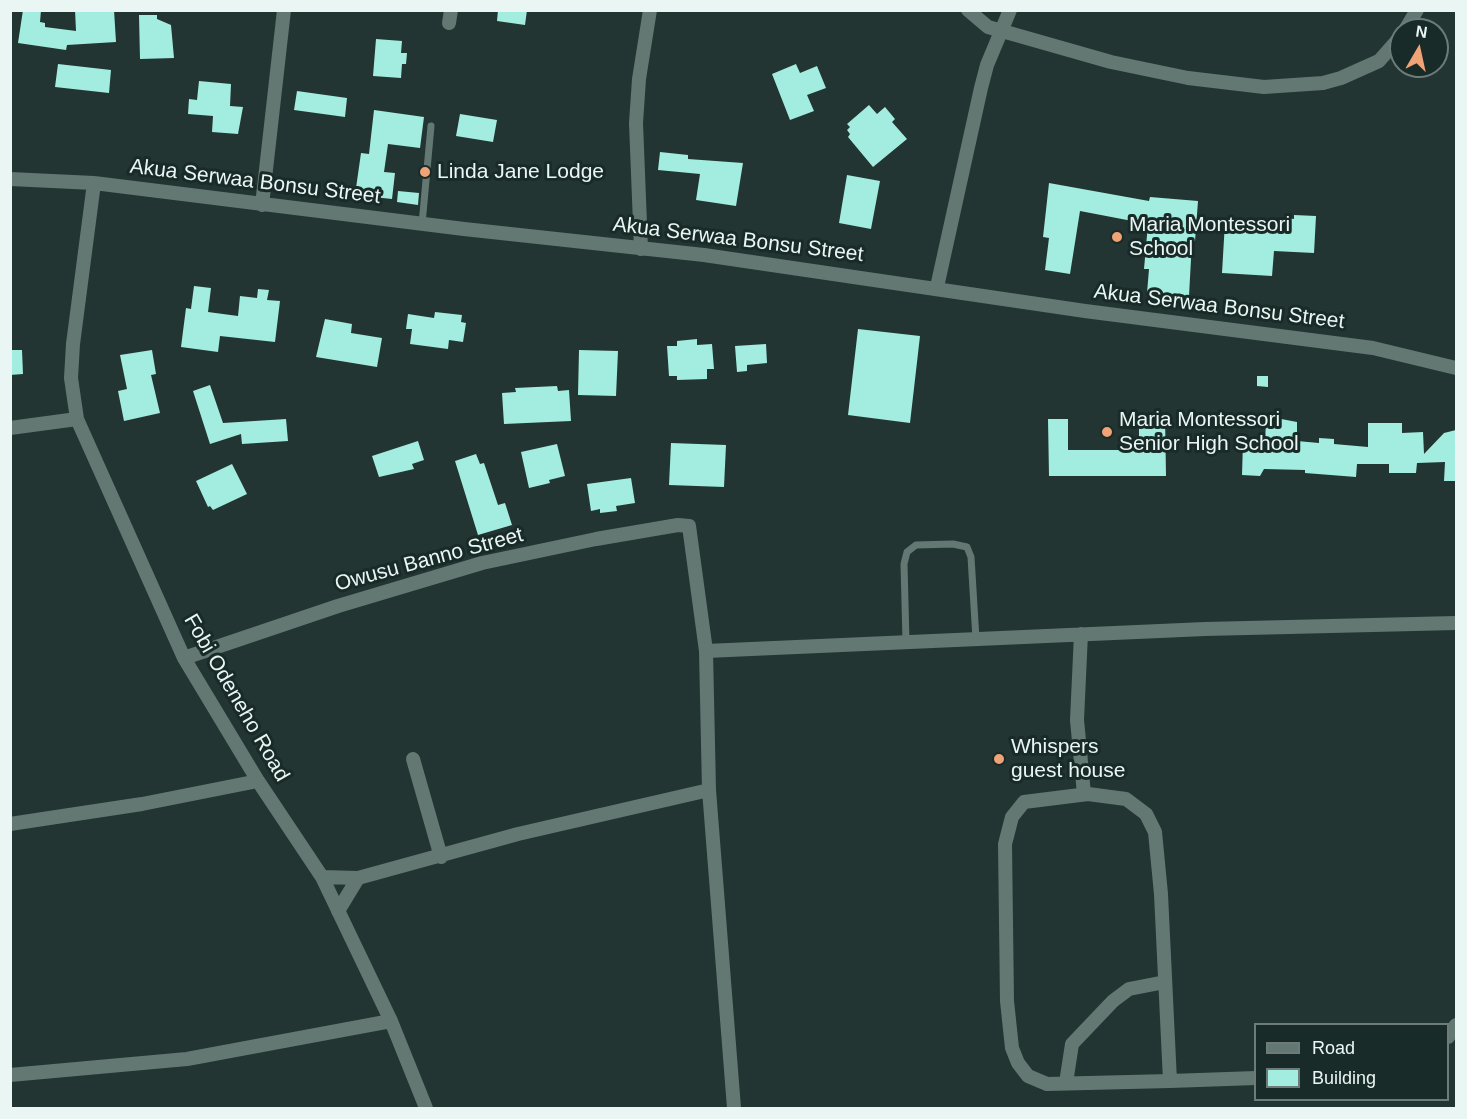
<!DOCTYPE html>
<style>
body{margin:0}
#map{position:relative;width:1467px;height:1119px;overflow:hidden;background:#233532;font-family:Helvetica,sans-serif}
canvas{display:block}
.frame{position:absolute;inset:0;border:12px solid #eaf6f3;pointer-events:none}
.legend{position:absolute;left:1254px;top:1023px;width:195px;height:78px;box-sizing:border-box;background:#192b28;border:2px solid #6d7c79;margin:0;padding:8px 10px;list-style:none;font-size:18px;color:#eaf6f3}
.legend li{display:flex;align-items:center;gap:12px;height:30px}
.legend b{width:30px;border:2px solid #6d7c79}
.north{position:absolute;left:1389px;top:18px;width:60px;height:60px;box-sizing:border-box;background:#192b28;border:2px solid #6d7c79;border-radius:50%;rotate:9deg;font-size:16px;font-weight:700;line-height:24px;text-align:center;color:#eaf6f3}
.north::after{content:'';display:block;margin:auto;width:21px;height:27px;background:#efa377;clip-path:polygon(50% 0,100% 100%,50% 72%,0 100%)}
</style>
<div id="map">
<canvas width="1467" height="1119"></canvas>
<div class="frame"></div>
<ul class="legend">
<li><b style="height:8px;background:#637873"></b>Road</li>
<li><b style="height:16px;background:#a2eddf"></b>Building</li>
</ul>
<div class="north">N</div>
</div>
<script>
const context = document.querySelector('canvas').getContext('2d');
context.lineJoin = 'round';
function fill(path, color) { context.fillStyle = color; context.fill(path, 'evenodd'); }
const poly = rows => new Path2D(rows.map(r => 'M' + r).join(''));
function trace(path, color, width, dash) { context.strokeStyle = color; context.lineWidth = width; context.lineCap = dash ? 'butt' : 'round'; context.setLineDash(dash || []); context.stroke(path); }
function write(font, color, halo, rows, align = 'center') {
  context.font = font + ' Helvetica,sans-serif'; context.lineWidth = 6; context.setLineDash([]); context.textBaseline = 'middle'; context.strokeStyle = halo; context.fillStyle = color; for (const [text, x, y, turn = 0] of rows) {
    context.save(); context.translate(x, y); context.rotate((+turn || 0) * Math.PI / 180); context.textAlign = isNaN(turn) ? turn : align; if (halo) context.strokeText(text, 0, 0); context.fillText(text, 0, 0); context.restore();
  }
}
const building = poly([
 [23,10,41,10,40,22,45,23,45,27,76,31,75,10,114,10,116,42,67,45,66,50,18,43],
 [498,10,527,10,525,25,497,21],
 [139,15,157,15,157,19,171,25,174,58,140,59],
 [376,39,402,41,401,53,407,53,406,64,402,64,401,78,373,76],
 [58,64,111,70,109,93,55,87],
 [796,64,800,73,817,66,826,88,807,95,814,111,790,120,772,74],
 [199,81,231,84,230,106,243,107,238,134,212,132,213,116,188,114,189,99,197,100],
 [297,91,347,98,345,117,294,110],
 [869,105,877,114,885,107,895,119,892,122,907,139,873,167,848,137,850,134,847,130,850,127,847,124],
 [374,110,424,117,420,148,388,144,384,172,395,173,392,199,355,195,361,153,369,154],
 [460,114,497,120,493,142,456,136],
 [660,152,688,155,688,159,743,163,736,206,696,200,700,174,658,170],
 [847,175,880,181,871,229,839,223],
 [1049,183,1149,201,1150,197,1198,201,1195,241,1192,241,1189,296,1147,293,1149,269,1144,269,1148,224,1080,211,1070,274,1045,270,1049,238,1043,237],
 [398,191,419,193,418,205,397,202],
 [1294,215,1316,216,1314,253,1274,251,1272,276,1222,273,1225,222,1285,226,1286,218,1294,219],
 [194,286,211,288,208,312,238,316,240,296,257,298,258,289,269,290,267,300,280,301,275,342,220,336,218,352,181,347,186,308,191,309],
 [435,312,462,315,461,322,466,323,463,342,449,340,448,349,410,344,412,329,406,329,408,314,434,318],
 [325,319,352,324,351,333,382,338,377,367,316,357],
 [858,329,920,336,910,423,848,415],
 [697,339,697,345,712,344,714,369,707,369,707,379,677,380,677,376,669,376,667,346,677,346,677,341],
 [766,344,767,363,747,365,747,371,737,372,735,346],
 [10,350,22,350,23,374,10,375],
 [152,350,156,374,151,375,160,413,124,421,118,391,127,389,120,355],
 [579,350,618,351,616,396,578,395],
 [1257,376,1268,376,1268,387,1257,386],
 [210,385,223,423,286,419,288,441,242,444,241,434,210,444,193,391],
 [557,386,558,391,569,390,571,421,504,424,502,393,516,392,515,388],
 [1139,416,1165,416,1166,476,1049,476,1048,419,1068,419,1068,450,1139,450],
 [1276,418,1297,422,1297,441,1319,443,1319,438,1334,439,1334,444,1368,447,1368,423,1402,423,1402,433,1423,432,1424,454,1444,433,1456,430,1456,481,1444,481,1445,462,1417,463,1416,473,1389,473,1389,464,1357,464,1356,477,1305,473,1305,470,1264,469,1260,476,1242,475,1243,442,1265,443,1266,420,1276,421],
 [418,441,424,460,412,464,414,469,379,477,372,456],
 [671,443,726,445,724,487,669,485],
 [557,444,565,476,549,480,550,483,529,488,521,452],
 [476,454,480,464,484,463,498,505,505,503,512,525,478,535,455,461],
 [232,464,247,494,213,510,210,506,208,507,196,481],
 [631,478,635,503,616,506,617,511,600,513,600,509,591,511,587,484]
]);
const lane = poly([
 [422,224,431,126],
 [906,642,904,564,907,552,916,545,953,544,967,547,971,557,976,639]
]);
const street = poly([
 [968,10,988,27,1111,62,1188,78,1264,87,1323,83,1341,78,1379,61,1401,36],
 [449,23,451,10],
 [1405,30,1417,10],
 [10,179,94,183,464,229,704,255,1085,311,1373,348,1456,368],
 [94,183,73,344,71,378,77,419,184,658,258,781,322,877,391,1021,426,1108],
 [262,205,284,10],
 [641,249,636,123,639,79,650,10],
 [937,287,981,88,987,65,1010,10],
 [10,428,77,419],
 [1081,634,1077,720,1084,794],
 [706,651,1205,629,1456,623],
 [184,658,338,606,482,563,596,539,678,525,689,526,706,651,709,790,734,1108],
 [413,759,441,857],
 [10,824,142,804,258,781],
 [322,877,358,878,518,834,709,790],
 [338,911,358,878],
 [1448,1037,1456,1025],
 [10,1075,187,1059,391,1021],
 [1170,1081,1161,894,1155,832,1146,814,1126,799,1088,794,1024,802,1012,817,1005,844,1007,1001,1012,1048,1018,1063,1028,1076,1047,1084,1170,1081,1256,1078],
 [1066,1083,1072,1044,1113,1001,1129,989,1165,982]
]);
const markers = [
 [425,172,6,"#efa377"],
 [1117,237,6,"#efa377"],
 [1107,432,6,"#efa377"],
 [999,759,6,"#efa377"]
];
const poiNames = [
 ["Linda Jane Lodge",437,172],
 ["Maria Montessori",1129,225],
 ["School",1129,249],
 ["Maria Montessori",1119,420],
 ["Senior High School",1119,444],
 ["Whispers",1011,747],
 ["guest house",1011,771]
];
const streetNames = [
 ["Akua Serwaa Bonsu Street",255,182,7],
 ["Akua Serwaa Bonsu Street",738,240,7],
 ["Akua Serwaa Bonsu Street",1219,307,7],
 ["Owusu Banno Street",429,560,-15],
 ["Fobi Odeneho Road",236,698,60]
];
fill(building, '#a2eddf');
trace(lane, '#637873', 7);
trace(street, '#637873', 14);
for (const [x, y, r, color] of markers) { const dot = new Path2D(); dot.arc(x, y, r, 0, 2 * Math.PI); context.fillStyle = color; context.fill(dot); trace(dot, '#192b28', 2); }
write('21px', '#eaf6f3', '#192b28', poiNames, 'left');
write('21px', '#eaf6f3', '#192b28', streetNames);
</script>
